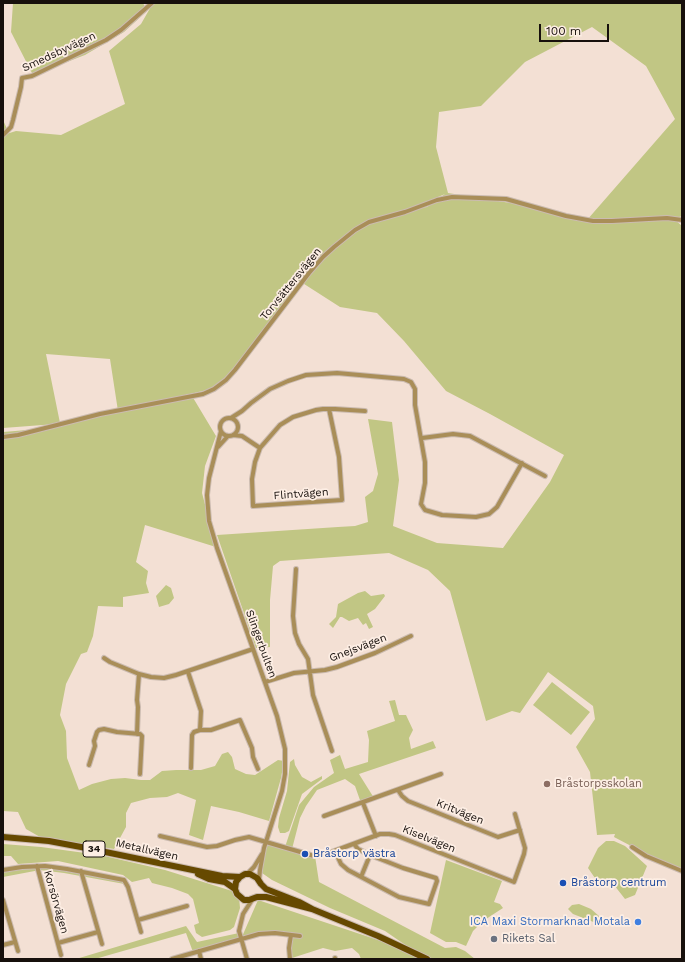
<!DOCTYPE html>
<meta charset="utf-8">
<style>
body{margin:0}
#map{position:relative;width:685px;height:962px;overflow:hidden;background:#f3e0d4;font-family:"Work Sans",sans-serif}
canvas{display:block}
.frame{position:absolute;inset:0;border:4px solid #17100c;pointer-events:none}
.scale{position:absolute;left:539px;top:24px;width:70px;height:18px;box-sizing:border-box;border:2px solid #17100c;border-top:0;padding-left:5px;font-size:12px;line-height:14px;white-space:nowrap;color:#17100c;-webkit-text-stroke:3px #fdeee4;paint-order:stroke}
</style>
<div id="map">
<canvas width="685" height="962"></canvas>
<div class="frame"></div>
<div class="scale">100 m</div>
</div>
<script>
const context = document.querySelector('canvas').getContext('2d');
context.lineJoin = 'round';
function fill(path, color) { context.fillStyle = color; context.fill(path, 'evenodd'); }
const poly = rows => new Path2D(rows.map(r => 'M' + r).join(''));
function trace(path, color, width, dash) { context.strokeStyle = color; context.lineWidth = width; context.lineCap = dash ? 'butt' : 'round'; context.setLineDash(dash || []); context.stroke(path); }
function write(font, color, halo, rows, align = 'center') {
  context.font = font + ' "Work Sans",sans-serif'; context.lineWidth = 3.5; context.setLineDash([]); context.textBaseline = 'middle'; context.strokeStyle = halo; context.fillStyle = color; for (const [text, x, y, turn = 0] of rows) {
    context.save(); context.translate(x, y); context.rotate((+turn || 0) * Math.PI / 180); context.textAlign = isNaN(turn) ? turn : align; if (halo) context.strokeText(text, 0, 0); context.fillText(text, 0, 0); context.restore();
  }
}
const green = poly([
 [13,3,143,3,147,11,124,32,85,55,33,75,11,32],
 [153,3,682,3,682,216,674,219,682,226,682,871,652,857,614,837,615,834,597,835,590,772,576,747,595,719,593,706,548,672,520,713,512,711,486,721,450,591,428,570,389,553,280,561,273,566,270,600,270,647,256,648,217,535,338,527,355,526,368,522,365,497,373,491,378,474,368,419,392,422,399,480,393,526,437,543,503,548,550,482,564,455,490,414,446,391,404,341,377,313,340,307,301,282,256,346,237,369,216,388,121,410,192,396,216,436,205,466,202,493,216,547,145,525,136,562,148,571,146,583,149,593,123,597,123,607,98,606,93,636,87,652,81,654,66,684,60,715,66,731,67,758,79,790,92,784,111,779,125,778,141,780,150,780,162,771,176,770,201,770,215,766,222,754,228,752,232,757,235,769,246,774,255,775,278,760,284,761,281,778,269,821,239,812,211,806,203,840,189,835,196,800,178,793,167,797,150,798,131,803,126,813,126,827,114,849,40,837,26,829,18,812,3,811,3,432,39,429,56,424,3,428,3,120,8,131,3,135,16,131,61,135,125,104,109,51,141,24],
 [592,27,646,66,675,119,587,220,523,205,448,193,436,147,439,112,481,106,525,62],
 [445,194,427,207,410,209],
 [46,354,110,359,118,411,60,423],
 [166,585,171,588,174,598,169,604,159,607,156,596],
 [365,591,371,596,384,594,385,596,375,609,367,614,373,627,369,629,366,623,363,625,358,618,349,621,342,617,340,617,333,628,329,624,336,617,338,604,358,593],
 [552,682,590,712,571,735,533,705],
 [395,700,399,715,406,715,413,730,409,738,411,749,433,741,436,748,359,774,374,798,361,803,355,786,345,779,317,790,306,806,300,818,292,849,315,856,319,882,445,948,456,947,465,951,475,959,361,959,359,954,352,948,335,951,323,948,292,958,292,936,272,933,251,934,240,939,193,952,186,933,95,959,76,959,186,926,197,942,239,933,241,939,258,900,417,953,385,931,330,908,272,880,262,873,267,842,285,847,299,805,314,787,334,773,330,760,340,755,345,769,368,762,369,740,367,731,395,721,389,701],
 [294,759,295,765,302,777,311,782,322,776,322,779,302,794,289,831,285,833,280,833,278,827,279,818,287,791,290,762],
 [606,841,614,841,625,846,647,866,635,895,625,899,614,885,597,881,588,868,598,848],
 [3,844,41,847,100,855,165,870,232,891,239,897,240,908,234,927,230,930,202,937,196,933,194,925,199,923,193,899,188,894,172,888,152,883,149,878,132,882,123,875,58,861,18,864,11,856,3,856],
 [446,860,502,881,494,902,500,904,503,908,489,917,480,924,473,931,466,946,456,942,446,942,430,933],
 [37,865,57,865,125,878,130,885,64,873,40,870,3,877,3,869],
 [579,904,591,909,599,916,596,923,573,914,568,909,572,905]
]);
const minor = poly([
 [3,135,11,127,13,120,21,87,22,78,32,76,106,40,121,30,152,3],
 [329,409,339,457,342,500,253,506,252,479,255,462,260,448,280,425,293,417,316,410,323,409,335,409,365,411],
 [231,418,242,411,251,403,270,389,288,381,306,375,337,373,404,379,411,382,415,389,415,405,425,462,425,483,421,504,425,510,442,515,476,517,489,514,497,507,522,463],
 '220 427a9 9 0 1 1 18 0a9 9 0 1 1-18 0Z',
 [221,431,209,478,207,495,209,521,217,548,277,716,285,749,285,774,282,791,264,848,260,870,259,880],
 [233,435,242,436,260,448],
 [3,437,18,435,100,414,203,394,214,389,226,380,235,370,309,273,323,257,334,247,355,230,369,222,405,212,437,200,452,197,506,199,566,216,593,221,612,221,667,218,682,220],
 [422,438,453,434,470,436,545,476],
 [218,447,228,436],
 [296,569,293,616,295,633,299,644,308,659,313,695,332,751],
 [104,658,110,662,139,674,151,677,164,678,176,675,253,649],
 [188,672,201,711,200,730],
 [265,682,294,673,325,670,337,667,375,653,411,636],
 [137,734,138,707,137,700,139,674],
 [89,765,95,746,94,741,97,732,99,730,104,729,117,732,140,734,142,736,140,774],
 [191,768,192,735,194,732,200,730,211,730,240,720,252,748,253,757,258,769],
 [398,790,402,796,408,801,498,837,520,830],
 [363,803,376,836],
 [324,816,441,774],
 [160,836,207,847,217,846,235,840,249,837,314,856,326,854,380,834,389,834,395,835,514,882,524,854,525,848,515,814],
 [632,847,646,856,682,871],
 [335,851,341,864,348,870,399,897,429,904,437,881,436,878,403,868,370,855,358,849,354,844],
 [37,866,61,955],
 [3,870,22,867,45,866,67,869,124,880,128,887,141,932],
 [81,871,102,944],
 [247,874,254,867,262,854],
 [361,877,370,855],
 [3,900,18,951],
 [138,920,187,906],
 [58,943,98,932],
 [3,945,15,942],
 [199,951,201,959],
 [335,958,335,959],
 [172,959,259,934,275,933,300,936],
 [247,959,239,931,243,914,252,900],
 [290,959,289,948,291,935]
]);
const primary = poly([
 [3,837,49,841,81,847,222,876,240,877,245,874,250,874,257,878,261,884,266,889,299,902,312,909],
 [198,874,209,879,225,882,235,889],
 [240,877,236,882,235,889,237,894,244,900,249,900,257,897,266,897,312,909,378,936,427,959]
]);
const markers = [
 [547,784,4,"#8d6e63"],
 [305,854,4,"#1a4fb4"],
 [563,883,4,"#1a4fb4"],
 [638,922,4,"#3f7fe0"],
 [494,939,4,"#6b7280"]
];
const shields = [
 [94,849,22]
];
const shieldNames = [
 ["34",94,849]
];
const streetNames = [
 ["Smedsbyvägen",59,52,-25],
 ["Torvsättersvägen",291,284,-51],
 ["Flintvägen",301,494,-4],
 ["Slingerbulten",261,644,70],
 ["Gnejsvägen",358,648,-21],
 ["Kritvägen",460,812,22],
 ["Kiselvägen",429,839,22],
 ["Metallvägen",147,850,13],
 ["Korsörvägen",56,902,74]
];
const educationNames = [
 ["Bråstorpsskolan",555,784]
];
const transitNames = [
 ["Bråstorp västra",313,854],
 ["Bråstorp centrum",571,883]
];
const shopNames = [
 ["ICA Maxi Stormarknad Motala",630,922]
];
const worshipNames = [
 ["Rikets Sal",502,939]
];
fill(green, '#c1c684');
trace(minor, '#cbbbb0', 6);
trace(primary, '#cbbbb0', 8);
trace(minor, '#a98e58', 4);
trace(primary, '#664900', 6);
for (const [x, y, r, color] of markers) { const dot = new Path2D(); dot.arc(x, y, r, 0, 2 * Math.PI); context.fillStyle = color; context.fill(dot); trace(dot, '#fdeee4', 1.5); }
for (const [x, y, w] of shields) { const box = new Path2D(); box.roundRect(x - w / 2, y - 8, w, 16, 3); context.fillStyle = '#fdeee4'; context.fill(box); trace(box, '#17100c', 1); }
write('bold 10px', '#17100c', null, shieldNames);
write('11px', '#17100c', '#fdeee4', streetNames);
write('11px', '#785e54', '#fdeee4', educationNames, 'left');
write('11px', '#164399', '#fdeee4', transitNames, 'left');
write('11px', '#366cbe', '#fdeee4', shopNames, 'right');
write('11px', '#5b616d', '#fdeee4', worshipNames, 'left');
</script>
